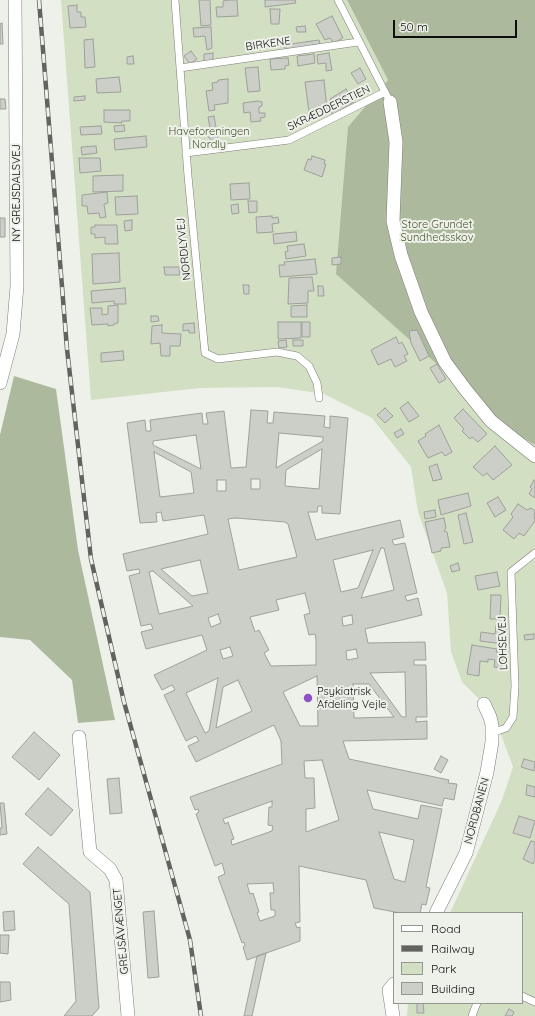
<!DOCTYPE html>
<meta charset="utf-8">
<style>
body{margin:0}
#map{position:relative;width:535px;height:1016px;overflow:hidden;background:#eef1ea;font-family:Quicksand,sans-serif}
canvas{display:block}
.legend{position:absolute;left:393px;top:912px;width:130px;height:92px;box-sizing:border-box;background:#eef1ea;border:1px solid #949791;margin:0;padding:5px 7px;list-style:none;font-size:12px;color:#0e0f0c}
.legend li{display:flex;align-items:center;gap:8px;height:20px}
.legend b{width:20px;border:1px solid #949791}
.scale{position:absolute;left:393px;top:20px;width:124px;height:18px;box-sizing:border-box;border:2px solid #0e0f0c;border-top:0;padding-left:5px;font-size:12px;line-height:14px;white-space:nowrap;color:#0e0f0c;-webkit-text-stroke:3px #eef1ea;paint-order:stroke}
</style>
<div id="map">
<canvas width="535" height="1016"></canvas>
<ul class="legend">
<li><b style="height:5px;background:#fff"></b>Road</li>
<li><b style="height:5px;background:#62635f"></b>Railway</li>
<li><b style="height:11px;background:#d3dfc2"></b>Park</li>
<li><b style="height:11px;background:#cccfc8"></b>Building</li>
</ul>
<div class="scale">50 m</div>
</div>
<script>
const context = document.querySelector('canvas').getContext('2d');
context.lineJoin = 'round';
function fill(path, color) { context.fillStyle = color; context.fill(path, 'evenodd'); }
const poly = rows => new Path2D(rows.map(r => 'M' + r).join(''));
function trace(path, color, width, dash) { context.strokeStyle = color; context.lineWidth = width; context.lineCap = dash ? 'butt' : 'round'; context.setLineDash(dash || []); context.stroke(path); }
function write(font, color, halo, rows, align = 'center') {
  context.font = font + ' Quicksand,sans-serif'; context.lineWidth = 4; context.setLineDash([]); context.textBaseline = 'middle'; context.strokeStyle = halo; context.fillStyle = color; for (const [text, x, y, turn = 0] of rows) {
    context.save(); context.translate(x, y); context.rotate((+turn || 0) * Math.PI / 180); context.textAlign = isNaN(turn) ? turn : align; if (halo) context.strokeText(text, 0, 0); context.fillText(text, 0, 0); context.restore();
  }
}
const green = poly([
 [61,0,347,0,388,80,348,128,513,432,535,445,535,1016,407,1016,408,1003,522,1003,522,913,450,913,502,800,513,767,493,713,462,682,451,652,447,593,418,512,411,467,372,418,324,394,278,387,200,388,91,400]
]);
const forest = poly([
 [347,0,535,0,535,445,513,432,336,274,348,127,388,80],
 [14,376,56,389,78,550,115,720,78,723,72,680,30,640,0,637,0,435]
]);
const building = poly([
 [199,0,210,0,211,25,201,26,199,0],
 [229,0,237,0,238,16,217,17,216,7,223,7,223,1,229,0],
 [265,0,295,0,296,3,265,7,265,0],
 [77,5,77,12,81,12,81,17,85,17,86,27,70,28,68,6,77,5],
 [270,9,280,9,279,24,271,24,270,9],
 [332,16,343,38,333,43,330,38,325,40,316,24,332,16],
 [2,23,3,44,0,44,0,24,2,23],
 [305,26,306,32,297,32,296,27,305,26],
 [211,27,212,48,207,50,205,36,194,37,193,28,211,27],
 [93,39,95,67,85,68,84,40,93,39],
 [284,40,291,40,291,44,319,40,320,44,312,45,312,47,285,51,284,40],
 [191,51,197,59,190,64,184,56,191,51],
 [213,53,213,62,204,63,204,54,213,53],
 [329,53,332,70,326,71,326,63,318,64,317,55,329,53],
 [314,54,315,63,298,66,297,56,314,54],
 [133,56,134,64,127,64,127,57,133,56],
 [288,58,289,65,285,66,285,69,271,70,270,59,288,58],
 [258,67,260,91,248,92,245,68,258,67],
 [360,68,366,79,358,84,351,73,360,68],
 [119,77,121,92,97,93,96,79,119,77],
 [228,79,228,103,214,105,215,110,209,111,206,91,213,90,212,83,218,82,218,80,228,79],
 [324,80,327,110,309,112,305,82,324,80],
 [346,89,354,102,332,115,330,99,346,89],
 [85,96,85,100,74,101,74,97,85,96],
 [0,99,5,99,6,109,0,109,0,99],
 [258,101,262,102,262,106,259,107,259,113,265,113,265,117,260,118,261,121,251,122,250,112,244,113,243,103,258,101],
 [104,110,130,110,130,121,122,121,122,123,104,122,104,110],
 [214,116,219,145,217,145,207,136,206,129,210,128,208,117,214,116],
 [124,125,125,131,115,132,114,126,124,125],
 [101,126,102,134,81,135,80,127,101,126],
 [146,136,147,147,115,150,114,139,146,136],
 [96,146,97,153,82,155,81,147,96,146],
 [312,156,325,160,324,164,326,164,322,177,304,170,308,159,311,160,312,156],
 [79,158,100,158,101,171,80,173,79,158],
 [123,175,123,191,93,192,93,176,123,175],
 [249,183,250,199,231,200,230,184,249,183],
 [107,192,108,203,104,204,106,217,100,218,99,213,88,214,87,206,82,206,82,195,107,192],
 [137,196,138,214,116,215,115,197,137,196],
 [248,201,257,201,257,212,249,213,248,201],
 [238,204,239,213,232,214,231,205,238,204],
 [272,216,272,218,278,217,279,223,272,224,273,232,257,233,256,217,272,216],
 [0,218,5,218,5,237,0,237,0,218],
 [132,220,132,230,125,231,124,221,132,220],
 [95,225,117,225,118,244,105,244,105,237,95,238,95,234,91,234,91,227,95,227,95,225],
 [296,232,297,241,274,244,273,234,296,232],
 [304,244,306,256,286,259,285,252,288,251,287,246,304,244],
 [119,253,120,282,93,284,92,254,119,253],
 [341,257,341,264,332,265,332,258,341,257],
 [315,259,317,274,280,277,279,265,285,265,284,262,315,259],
 [164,267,179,267,180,275,165,275,164,267],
 [312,277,314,291,308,291,308,303,288,304,289,278,312,277],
 [243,285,249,285,249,294,244,294,243,285],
 [318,286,323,286,324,296,318,296,318,286],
 [125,288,126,304,114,304,114,301,92,303,91,291,125,288],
 [118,305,118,323,114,324,114,325,108,326,108,324,92,325,90,308,102,308,102,315,108,314,108,306,118,305],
 [307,305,307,317,291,317,291,306,307,305],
 [151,316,158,316,159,321,151,322,151,316],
 [278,322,301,322,301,338,278,339,278,322],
 [302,322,310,322,310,337,302,337,302,322],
 [194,323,195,333,189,333,189,330,183,331,183,324,194,323],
 [162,325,162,333,181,334,180,346,170,346,170,356,161,356,160,343,151,344,152,326,162,325],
 [417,330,429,356,420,361,411,343,409,331,417,330],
 [396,337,399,344,402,342,408,354,404,356,407,361,395,367,391,359,378,365,371,350,396,337],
 [286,340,287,347,279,348,278,341,286,340],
 [293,340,303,340,303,346,293,346,293,340],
 [123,351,124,360,101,362,101,353,123,351],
 [437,364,446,379,439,383,430,368,437,364],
 [408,402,419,416,409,422,400,408,408,402],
 [385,408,393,416,385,423,377,415,385,408],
 [463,409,487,434,478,442,472,437,470,439,462,431,464,429,454,418,463,409],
 [251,410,268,411,267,423,273,423,274,412,325,416,324,427,330,428,330,416,348,418,340,514,322,513,322,506,318,506,317,512,308,512,316,540,400,520,404,537,392,540,394,545,405,543,417,593,405,596,407,601,418,598,422,615,365,629,368,643,425,642,426,660,414,660,414,665,426,665,427,717,416,717,416,722,427,721,427,739,343,741,349,759,449,780,448,783,457,784,454,800,444,798,442,806,367,790,373,809,418,819,421,805,442,809,426,887,430,888,426,905,422,904,420,913,400,913,374,908,366,880,299,866,300,922,295,923,297,928,300,927,300,941,247,960,243,947,245,946,244,942,242,943,218,877,225,874,222,863,215,866,196,814,199,812,198,809,195,810,190,797,282,764,281,741,274,725,196,762,188,746,199,741,196,736,186,741,164,695,175,690,172,685,162,690,154,675,207,650,202,635,146,649,141,632,153,629,151,624,141,626,129,576,140,573,139,569,127,571,123,554,208,534,204,515,163,521,161,512,156,513,157,522,140,523,127,423,145,420,146,431,151,431,150,420,202,413,203,424,208,424,206,413,224,411,231,468,246,467,251,410],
 [279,433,323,437,323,441,276,468,279,433],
 [196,435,201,469,153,445,153,441,196,435],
 [322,449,319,489,285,486,286,470,322,449],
 [154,452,191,472,194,493,160,497,154,452],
 [251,479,260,479,260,489,251,489,251,479],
 [217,480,226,480,226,491,217,491,217,480],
 [236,518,285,522,288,524,297,557,239,570,228,519,236,518],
 [381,548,384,548,394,590,361,598,381,548],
 [373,550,358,588,341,592,333,560,373,550],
 [200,560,208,593,192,596,161,569,200,560],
 [153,571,193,606,159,614,149,572,153,571],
 [305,593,310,613,304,615,309,635,315,634,316,640,316,665,271,666,264,653,269,650,259,630,255,632,250,617,279,610,276,600,305,593],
 [218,614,221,623,211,627,208,618,218,614],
 [352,615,353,624,343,626,342,617,352,615],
 [230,647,233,656,223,659,220,650,230,647],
 [356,649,358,658,347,660,346,651,356,649],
 [405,672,406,717,402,717,370,673,405,672],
 [317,676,318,726,300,726,283,692,317,676],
 [218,678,209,731,205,733,186,693,218,678],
 [238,680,252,711,216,728,223,687,238,680],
 [353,684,369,684,394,717,354,718,353,684],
 [322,760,339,820,306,832,306,809,315,808,314,778,305,778,304,761,322,760],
 [272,801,272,807,269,807,268,825,273,826,272,831,232,845,231,840,234,839,228,822,225,824,223,819,272,801],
 [379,832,414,840,405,882,394,879,379,832],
 [273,883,274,893,270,893,271,910,275,910,275,916,260,921,257,913,259,912,253,893,250,894,247,884,273,883],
 [439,425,452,452,445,456,442,452,428,458,418,441,426,436,425,434,439,425],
 [401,429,404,434,397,438,394,433,401,429],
 [495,446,512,465,493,480,487,473,483,476,473,467,495,446],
 [437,464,442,479,433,481,429,467,437,464],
 [534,480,535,481,535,498,529,494,532,489,530,487,534,480],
 [468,493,471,506,441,515,438,500,468,493],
 [498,497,506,510,495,517,487,503,498,497],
 [518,504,527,510,531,508,535,511,534,515,535,521,524,536,519,533,514,539,503,530,513,517,511,514,518,504],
 [435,510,436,517,425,519,424,512,435,510],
 [466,513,473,542,464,544,458,515,466,513],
 [444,518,446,528,444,531,447,532,450,547,441,548,441,551,432,553,425,522,444,518],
 [458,563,460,570,452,572,450,566,458,563],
 [497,572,500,586,478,590,475,576,497,572],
 [491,595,501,595,500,619,490,619,491,595],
 [496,626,506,628,504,644,480,641,481,632,495,634,496,626],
 [534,634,534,639,525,640,524,635,534,634],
 [472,645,497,649,496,652,503,653,501,668,494,667,495,660,488,659,488,662,480,661,479,676,467,674,472,645],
 [34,732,60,755,39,780,12,757,34,732],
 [441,756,448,760,441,773,434,769,441,756],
 [524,759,535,762,534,771,521,767,524,759],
 [119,778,122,813,110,814,107,779,119,778],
 [527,785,535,787,535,797,526,795,527,785],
 [48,788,73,810,51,836,25,814,48,788],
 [0,803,4,803,7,834,0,835,0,828,2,828,0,803],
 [519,816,535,821,530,838,513,833,519,816],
 [531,841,535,842,535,860,533,864,523,859,531,841],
 [38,847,90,892,99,1008,92,1016,64,1016,76,1001,69,904,23,864,38,847],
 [14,911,15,930,4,931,3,912,14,911],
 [154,911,159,977,148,978,143,912,154,911],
 [0,935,9,935,8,954,0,953,0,935],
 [266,953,252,1016,244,1016,257,956,266,953],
 [0,982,10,982,11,1000,0,1002,0,982],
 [417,1003,423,1003,424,1013,417,1013,417,1003],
 [509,1009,514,1012,512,1016,505,1016,509,1009]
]);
const lane = poly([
 [175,0,188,176,205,353,218,359,277,352,297,356,309,366,317,383,319,398],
 [338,0,387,96],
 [180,68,358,42],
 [186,153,289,140,385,92],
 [492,733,506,728,513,717,515,686,511,572,535,553],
 [522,996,535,1002],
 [472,1016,477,1003]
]);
const street = poly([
 [390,102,396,142,393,221,401,255,421,312,445,362,465,389,491,421,535,456],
 [0,383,13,334,17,286,15,0],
 [79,737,90,852,110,869,116,880,128,1016],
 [436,913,466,853,487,772,492,742,492,725,490,717,484,704],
 [393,1016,389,990,394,984]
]);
const rail = poly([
 [39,0,67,349,91,559,124,702,190,940,201,1016]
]);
const markers = [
 [308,698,5,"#9051c7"]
];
const streetNames = [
 ["BIRKENE",268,44,-8],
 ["SKRÆDDERSTIEN",329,108,-26],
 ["NY GREJSDALSVEJ",17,193,-90],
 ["NORDLYVEJ",184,249,-96],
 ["LOHSEVEJ",503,643,-92],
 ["NORDBANEN",477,811,-75],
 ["GREJSÅVÆNGET",121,931,-95]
];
const parkNames = [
 ["Haveforeningen",209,132],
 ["Nordly",209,145],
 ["Store Grundet",437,225],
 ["Sundhedsskov",437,238]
];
const poiNames = [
 ["Psykiatrisk",317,692],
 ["Afdeling Vejle",317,705]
];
fill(green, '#d3dfc2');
fill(forest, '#adb99d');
fill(building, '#cccfc8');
trace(building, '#9da19a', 1);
trace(lane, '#7b7e77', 8);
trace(street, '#7b7e77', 14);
trace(lane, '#fff', 7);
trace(street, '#fff', 13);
trace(rail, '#62635f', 4.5);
trace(rail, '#eef1ea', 3, [9]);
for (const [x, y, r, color] of markers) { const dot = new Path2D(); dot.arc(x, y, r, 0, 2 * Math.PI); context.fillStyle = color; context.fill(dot); trace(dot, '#eef1ea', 1.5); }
write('11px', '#0e0f0c', '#eef1ea', streetNames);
write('11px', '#47582b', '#eef1ea', parkNames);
write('11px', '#0e0f0c', '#eef1ea', poiNames, 'left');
</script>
